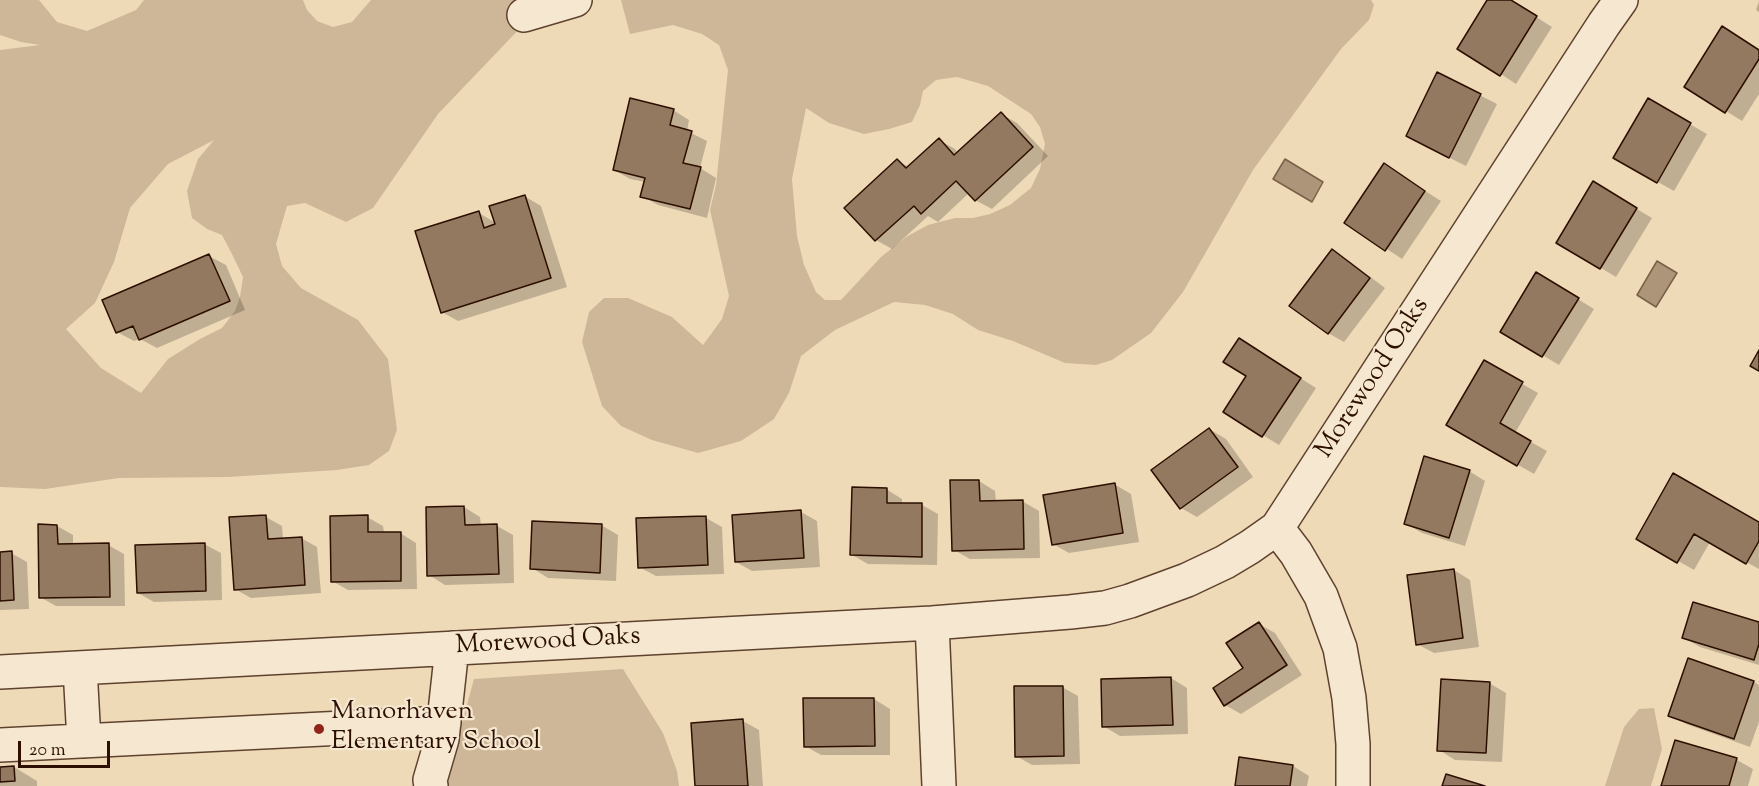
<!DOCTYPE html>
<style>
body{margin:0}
#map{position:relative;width:1759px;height:786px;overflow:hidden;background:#efdab7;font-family:"Sorts Mill Goudy",serif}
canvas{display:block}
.scale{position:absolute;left:18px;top:741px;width:92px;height:27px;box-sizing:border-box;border:3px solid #2d0f00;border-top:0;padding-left:8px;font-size:18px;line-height:21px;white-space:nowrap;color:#2d0f00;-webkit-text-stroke:4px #f5e7d0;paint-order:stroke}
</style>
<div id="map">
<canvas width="1759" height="786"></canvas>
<div class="scale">20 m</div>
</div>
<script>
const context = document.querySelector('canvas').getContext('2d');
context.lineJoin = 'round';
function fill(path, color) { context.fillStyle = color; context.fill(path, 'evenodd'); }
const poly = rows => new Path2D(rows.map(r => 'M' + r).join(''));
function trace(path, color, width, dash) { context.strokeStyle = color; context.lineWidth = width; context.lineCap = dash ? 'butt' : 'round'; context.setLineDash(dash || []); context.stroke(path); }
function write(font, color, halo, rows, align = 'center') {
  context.font = font + ' "Sorts Mill Goudy",serif'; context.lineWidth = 4.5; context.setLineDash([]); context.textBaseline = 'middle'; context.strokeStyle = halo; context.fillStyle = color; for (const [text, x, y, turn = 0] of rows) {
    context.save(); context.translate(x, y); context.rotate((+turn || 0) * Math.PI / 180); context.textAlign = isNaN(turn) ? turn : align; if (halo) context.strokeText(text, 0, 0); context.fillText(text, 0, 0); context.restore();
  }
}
const green = poly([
 [0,0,39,0,57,22,87,31,136,10,144,0,303,0,307,10,317,21,333,27,352,22,371,0,547,0,438,114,373,208,346,222,305,203,287,206,276,244,282,266,301,288,358,320,388,359,397,430,389,451,369,465,337,470,229,477,119,478,45,489,0,487,0,50,40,45,21,42,0,35],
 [214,140,198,159,187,191,192,218,207,229,222,235,232,254,243,277,240,297,235,311,222,328,200,339,168,359,141,393,101,368,66,329,95,303,114,262,130,208,168,164],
 [621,0,1371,0,1374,5,1369,20,1341,49,1253,170,1183,292,1151,333,1112,360,1096,365,1065,363,1013,341,978,330,953,314,925,305,894,302,835,330,801,356,789,393,774,419,741,441,698,453,652,440,621,426,602,406,582,342,589,312,604,298,628,298,672,317,703,345,722,319,729,296,710,210,716,185,728,70,719,45,702,34,673,25,630,34],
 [957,77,988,86,1031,114,1040,127,1045,144,1040,169,1031,188,1010,205,990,214,973,218,955,218,928,225,906,237,881,257,841,300,825,300,816,292,804,265,797,236,792,179,806,108,829,123,864,134,889,129,912,122,920,105,923,91,936,80],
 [623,669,663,733,677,771,679,786,445,786,474,679],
 [1654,708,1662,749,1651,786,1605,786,1624,727,1639,709]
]);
const water = poly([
 [1285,159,1323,182,1312,202,1273,179,1285,159],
 [1657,261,1677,273,1656,307,1637,295,1657,261]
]);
const shadow = poly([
 [1489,0,1509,0,1552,27,1516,84,1501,74],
 [1759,1,1759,12,1756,10],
 [1759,51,1759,94,1742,121,1726,111],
 [1438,74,1497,104,1466,166,1424,145],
 [1648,100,1707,134,1674,191,1615,158],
 [673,110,689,120,687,131,707,141,700,168,716,178,707,218,658,205,642,196,645,182,630,179,614,170],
 [1001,114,1017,123,1048,156,992,209,975,200,969,193,938,222,928,216,892,249,876,240,897,161,909,167,939,140,955,149,958,153],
 [1384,165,1441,201,1402,259,1346,222],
 [1593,183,1652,218,1616,277,1558,242],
 [524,196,541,206,567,287,458,321,442,312,479,213,496,223],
 [1332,251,1348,260,1385,288,1344,342,1328,333],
 [209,256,226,265,245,310,157,348,140,339,134,341,117,332],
 [1537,274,1594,309,1559,365,1502,331],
 [1255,349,1316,388,1279,445,1225,412,1248,376],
 [1484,362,1538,393,1515,433,1547,451,1534,474,1448,425],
 [1209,429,1226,439,1253,477,1197,517,1181,508,1153,471],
 [1469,471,1485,481,1465,546,1422,533,1405,523],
 [979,481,995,491,996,502,1022,501,1039,511,1040,558,970,559,954,550,951,482],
 [1114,484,1131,494,1139,542,1069,553,1053,544],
 [886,489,902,499,902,504,922,505,938,514,937,565,868,564,852,555],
 [464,507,480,517,481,526,497,526,513,535,514,583,445,585,429,575,427,508],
 [801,512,817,521,820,567,752,571,736,562],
 [266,517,282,526,283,540,301,538,317,547,321,593,251,598,235,589],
 [367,517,383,526,384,533,400,533,416,543,417,589,348,590,332,581],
 [706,518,722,527,724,574,656,576,639,567],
 [1759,524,1759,569,1710,542,1694,570,1638,538],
 [601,525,618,535,616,581,548,578,532,568],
 [57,526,73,535,73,546,108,545,124,554,125,606,56,606,40,597],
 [204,544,221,553,222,600,154,602,138,593],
 [0,553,11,553,27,562,29,609,0,610],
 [1454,570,1470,580,1479,647,1434,653,1417,644],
 [1259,624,1275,633,1302,675,1241,714,1225,705,1245,669],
 [1759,624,1759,665,1700,647,1684,638],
 [1171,678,1187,688,1188,734,1120,736,1103,726],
 [1754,682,1759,685,1759,722,1750,747,1686,724,1670,715],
 [1489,683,1506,693,1502,762,1455,760,1439,750],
 [1062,687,1078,696,1080,764,1032,765,1016,756],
 [874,699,890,709,890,755,821,755,805,746],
 [743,721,759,730,763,786,697,786],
 [1676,742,1737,760,1753,769,1748,786,1663,786],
 [1241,759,1293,766,1309,776,1307,786,1237,786],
 [14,767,37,781,37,786,0,786,0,768]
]);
const building = poly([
 [1487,0,1511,0,1537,16,1500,76,1457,49,1487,0],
 [1722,26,1759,50,1759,59,1725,113,1684,87,1722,26],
 [1437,72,1481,94,1449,158,1406,136,1437,72],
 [630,98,674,109,670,125,692,131,683,163,701,167,690,209,640,197,645,178,613,170,630,98],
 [1648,98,1691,123,1657,183,1613,158,1648,98],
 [1001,112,1033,147,975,201,956,181,921,214,914,206,875,241,844,208,897,159,906,168,939,138,954,155,1001,112],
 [1384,163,1425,191,1385,251,1344,223,1384,163],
 [1593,181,1637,208,1600,269,1556,243,1593,181],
 [525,195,551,278,441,313,415,231,479,211,484,228,495,224,489,206,525,195],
 [1332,249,1370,278,1328,334,1289,306,1332,249],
 [209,254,230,301,139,340,133,326,116,333,102,300,209,254],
 [1536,272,1579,298,1542,357,1500,332,1536,272],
 [1239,338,1301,378,1262,437,1223,412,1246,376,1223,362,1239,338],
 [1759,350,1759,371,1750,366,1759,350],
 [1484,360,1523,382,1500,423,1531,441,1517,466,1446,425,1484,360],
 [1209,428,1238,467,1180,509,1151,470,1209,428],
 [1424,456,1470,470,1449,538,1404,524,1424,456],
 [1673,473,1759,522,1759,541,1746,564,1694,534,1677,563,1636,539,1673,473],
 [950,480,979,480,980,501,1023,500,1024,549,952,551,950,480],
 [1115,483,1123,533,1052,545,1043,495,1115,483],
 [852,487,887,488,887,503,922,503,922,557,850,555,852,487],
 [464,506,465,525,497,524,499,574,427,576,426,507,464,506],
 [801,510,804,558,735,562,732,515,801,510],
 [266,515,268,539,302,537,305,585,234,590,229,517,266,515],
 [368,515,368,532,401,532,401,581,331,582,330,516,368,515],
 [706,516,708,565,638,568,636,518,706,516],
 [532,521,602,524,600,573,530,569,532,521],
 [38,524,57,525,58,544,109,543,110,597,39,598,38,524],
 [205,543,206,591,137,593,135,545,205,543],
 [12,551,14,600,0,601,0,552,12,551],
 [1454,569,1463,638,1416,645,1407,575,1454,569],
 [1693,602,1759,622,1759,644,1754,660,1682,638,1693,602],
 [1259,622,1287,665,1224,706,1213,688,1243,668,1226,643,1259,622],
 [1688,658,1754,681,1734,739,1668,716,1688,658],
 [1171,677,1173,725,1102,727,1101,679,1171,677],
 [1441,679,1490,682,1486,753,1437,751,1441,679],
 [1014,686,1063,686,1064,756,1015,757,1014,686],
 [803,698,874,698,875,746,804,747,803,698],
 [743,719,748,786,695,786,691,723,743,719],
 [1675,740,1737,758,1729,786,1661,786,1675,740],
 [1239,757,1293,765,1290,786,1235,786,1239,757],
 [14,766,15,781,0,782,0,767,14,766],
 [1446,774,1485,786,1442,786,1446,774]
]);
const minor = poly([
 [524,15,575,0],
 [1277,528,1296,553,1321,596,1340,648,1349,698,1353,744,1353,786],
 [932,623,939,786],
 [80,668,84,741],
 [0,672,932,623,1070,612,1105,608,1130,601,1187,580,1225,562,1250,547,1277,528,1604,24,1621,0],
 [0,745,444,723],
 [431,786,430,780,442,739,452,648]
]);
const markers = [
 [319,729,6,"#8f2418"]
];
const streetNames = [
 ["Morewood Oaks",1374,379,-57],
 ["Morewood Oaks",548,643,-3]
];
const poiNames = [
 ["Manorhaven",331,714],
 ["Elementary School",331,744]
];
fill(green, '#ceb798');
fill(water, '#ad9579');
trace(water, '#7a5f49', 1.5);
fill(shadow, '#0003');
fill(building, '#92795f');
trace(building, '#2d0f00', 1.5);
trace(minor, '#5e422e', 36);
trace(minor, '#f5e7d0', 33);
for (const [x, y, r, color] of markers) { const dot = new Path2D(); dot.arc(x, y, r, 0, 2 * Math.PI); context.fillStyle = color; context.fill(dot); trace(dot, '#f5e7d0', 2); }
write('26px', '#2d0f00', '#f5e7d0', streetNames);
write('26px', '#2d0f00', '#f5e7d0', poiNames, 'left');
</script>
